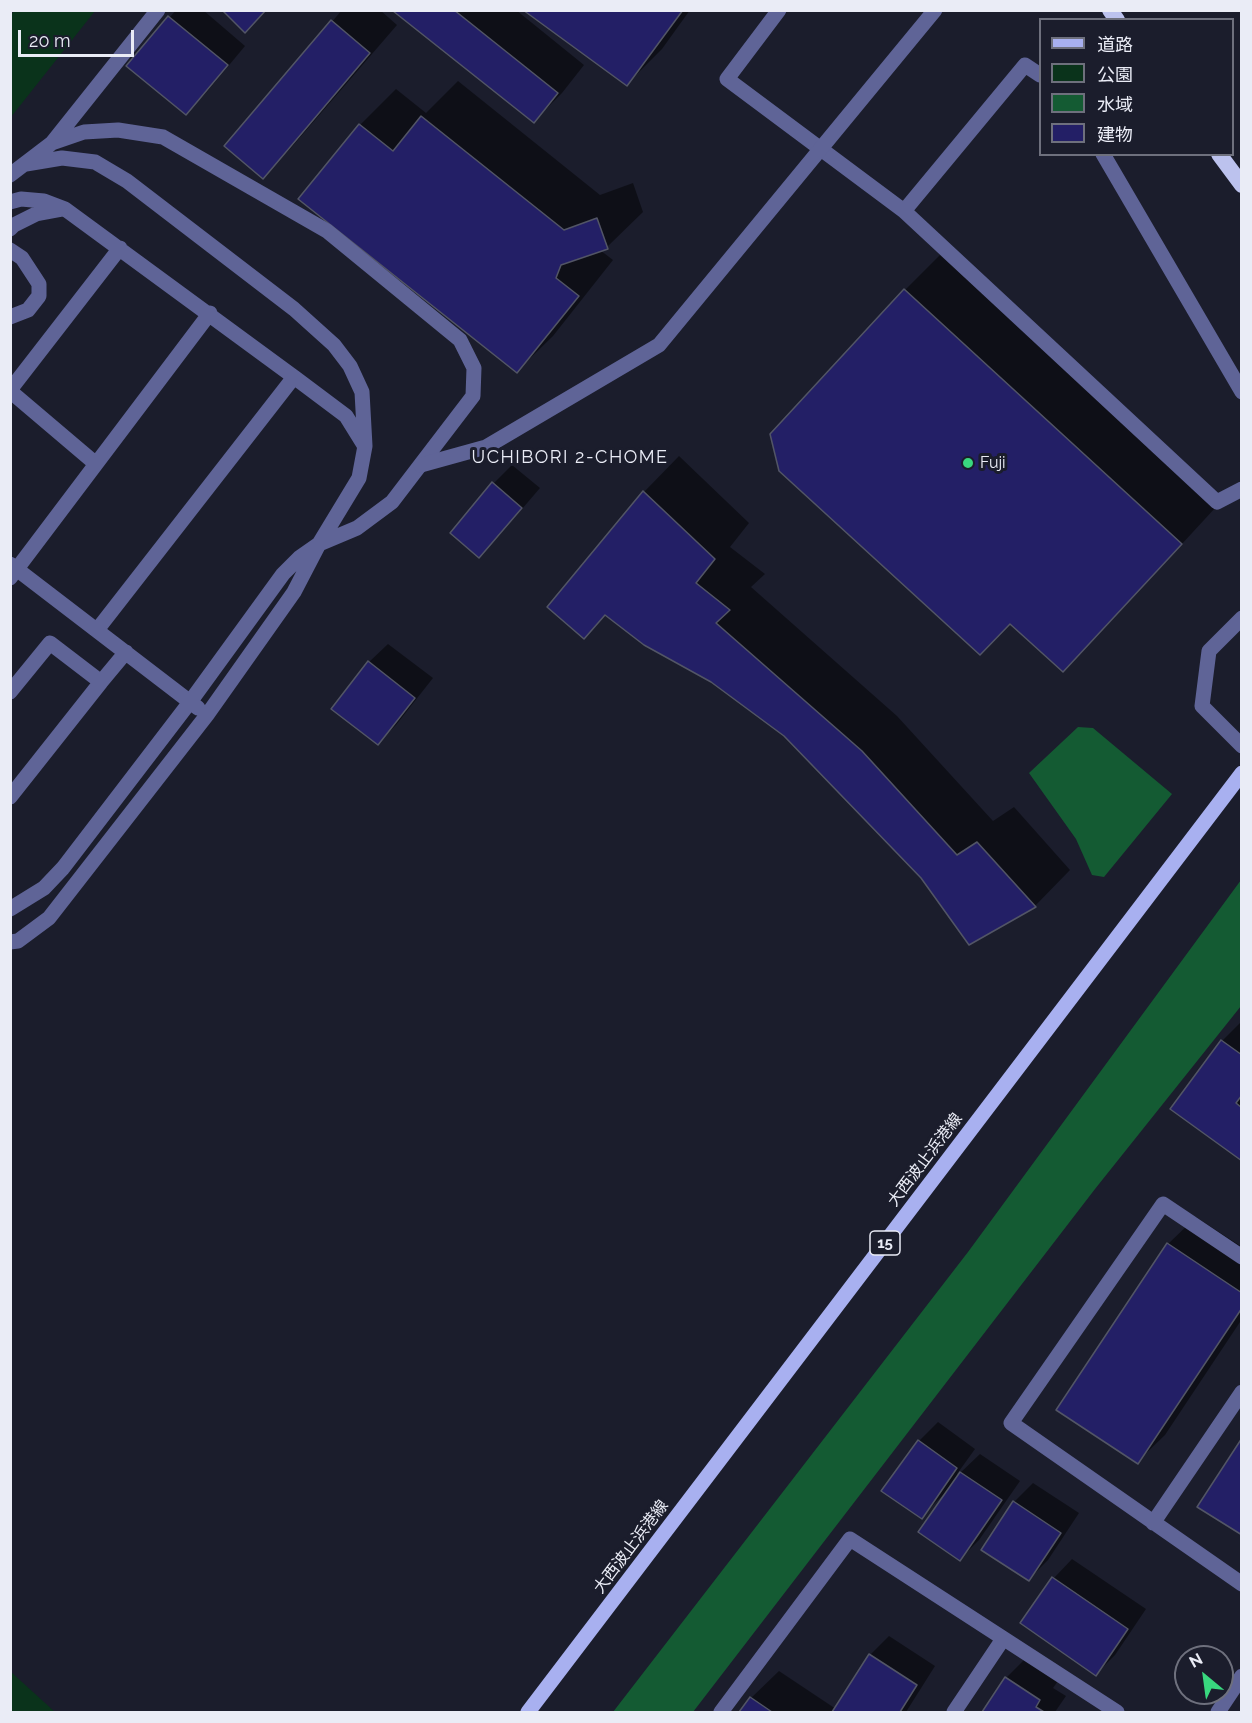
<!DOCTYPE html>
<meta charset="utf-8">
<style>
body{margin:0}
#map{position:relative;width:1252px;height:1723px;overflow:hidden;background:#1b1d2c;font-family:Raleway,"Noto Sans JP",sans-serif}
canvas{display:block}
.frame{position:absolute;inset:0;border:12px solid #eaecf6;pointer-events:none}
.legend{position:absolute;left:1039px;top:18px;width:195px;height:138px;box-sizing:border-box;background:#1b1d2c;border:2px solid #6e707d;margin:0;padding:8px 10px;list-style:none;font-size:18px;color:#eaecf6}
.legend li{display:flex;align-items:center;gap:12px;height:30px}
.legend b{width:30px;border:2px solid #6e707d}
.north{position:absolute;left:1174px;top:1645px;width:60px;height:60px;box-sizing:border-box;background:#1b1d2c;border:2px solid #6e707d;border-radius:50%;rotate:331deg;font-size:16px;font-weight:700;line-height:24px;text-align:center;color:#eaecf6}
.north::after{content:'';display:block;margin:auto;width:21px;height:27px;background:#39d87f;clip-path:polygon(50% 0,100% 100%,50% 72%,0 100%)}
.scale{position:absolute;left:18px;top:30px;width:116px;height:27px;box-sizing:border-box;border:3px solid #eaecf6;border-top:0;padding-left:8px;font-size:18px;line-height:21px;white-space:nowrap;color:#eaecf6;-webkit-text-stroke:4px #1b1d2c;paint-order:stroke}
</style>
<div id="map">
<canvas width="1252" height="1723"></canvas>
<div class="frame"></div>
<ul class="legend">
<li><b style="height:8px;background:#a8b0f0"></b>道路</li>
<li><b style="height:16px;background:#0a331b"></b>公園</li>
<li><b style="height:16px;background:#145b33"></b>水域</li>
<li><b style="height:16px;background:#231f66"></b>建物</li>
</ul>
<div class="north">N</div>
<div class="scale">20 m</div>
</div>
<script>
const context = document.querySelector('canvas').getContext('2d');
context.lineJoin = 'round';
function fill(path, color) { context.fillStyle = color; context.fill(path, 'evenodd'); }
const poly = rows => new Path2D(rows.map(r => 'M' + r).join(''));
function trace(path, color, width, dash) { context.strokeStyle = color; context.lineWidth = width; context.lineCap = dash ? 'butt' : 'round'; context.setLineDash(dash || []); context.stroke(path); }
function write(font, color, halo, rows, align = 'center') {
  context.font = font + ' Raleway,"Noto Sans JP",sans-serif'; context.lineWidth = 6; context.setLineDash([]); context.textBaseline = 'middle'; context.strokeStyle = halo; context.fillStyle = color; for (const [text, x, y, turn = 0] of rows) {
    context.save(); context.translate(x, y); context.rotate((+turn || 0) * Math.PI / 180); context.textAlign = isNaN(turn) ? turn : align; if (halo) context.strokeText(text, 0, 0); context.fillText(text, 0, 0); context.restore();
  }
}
const green = poly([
 [15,10,95,11,11,117,10,16],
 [11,1672,55,1712,11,1712]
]);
const water = poly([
 [1078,727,1093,728,1172,794,1104,877,1092,875,1076,839,1029,773],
 [1241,880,1241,1006,1095,1189,693,1712,613,1712,968,1252]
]);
const shadow = poly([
 [176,10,203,10,245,46,205,94,186,113,129,66],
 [342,10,380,10,397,25,290,149,263,177,226,146],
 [395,10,516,10,584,65,562,93,534,121],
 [526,10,690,10,662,49,627,84],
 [458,81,600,195,633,183,643,212,607,247,600,250,613,260,553,336,517,371,360,125,396,89,426,113],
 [940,255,1216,507,1099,634,1063,670,1011,623,905,290],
 [679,456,749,523,730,547,765,574,751,587,897,716,993,821,1014,807,1070,870,1035,906,970,943,922,877,785,735,712,681,606,614,584,637,549,607,644,492],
 [512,465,540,488,498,537,479,556,494,483],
 [388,644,433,678,396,725,378,743,369,662],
 [1242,1021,1242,1160,1172,1109,1222,1041],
 [1196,1217,1242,1247,1242,1319,1165,1435,1137,1462,1168,1244],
 [938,1422,975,1449,957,1474,958,1475,980,1454,1020,1481,979,1540,960,1559,945,1496,943,1495,921,1517,919,1441],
 [1033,1483,1079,1513,1048,1560,1029,1579,1014,1502],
 [1072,1559,1146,1609,1115,1655,1096,1674,1022,1623,1054,1578],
 [889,1636,935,1666,906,1712,741,1712,751,1698,779,1671,836,1709,870,1655],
 [1025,1659,1058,1681,1053,1688,1066,1696,1055,1712,984,1712,1006,1678]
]);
const building = poly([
 [222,10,266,10,245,33,222,10],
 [454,10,558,93,534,123,393,11,454,10],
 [523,10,683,10,627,86,523,10],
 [168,16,228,65,186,115,126,66,168,16],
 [331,20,370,53,263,179,224,146,331,20],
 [421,116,564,230,597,218,608,249,561,265,556,278,579,296,517,373,298,199,359,124,393,151,421,116],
 [904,289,1182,544,1063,672,1010,624,980,655,779,471,770,434,904,289],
 [492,482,522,508,479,558,450,533,492,482],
 [643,491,715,559,696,583,730,610,716,623,862,751,957,855,977,842,1036,907,969,945,921,878,784,736,711,682,644,645,605,615,584,639,547,607,643,491],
 [368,661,415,698,378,745,331,709,368,661],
 [1221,1040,1242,1055,1242,1095,1236,1103,1242,1108,1242,1161,1170,1109,1221,1040],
 [1167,1243,1242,1293,1242,1308,1138,1464,1056,1410,1167,1243],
 [1242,1438,1242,1535,1197,1507,1242,1438],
 [918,1440,957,1468,922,1519,881,1491,918,1440],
 [960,1472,1002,1500,960,1561,918,1532,960,1472],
 [1013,1501,1061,1533,1029,1581,981,1550,1013,1501],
 [1052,1577,1128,1629,1096,1676,1020,1623,1052,1577],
 [869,1654,917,1685,900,1712,832,1712,869,1654],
 [1005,1677,1040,1700,1036,1707,1044,1712,982,1712,1005,1677],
 [750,1697,772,1712,739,1712,750,1697]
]);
const service = poly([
 [779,10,727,79,904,211,1025,65,1040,75],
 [52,143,158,10],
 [1103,154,1242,392],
 [10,175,52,143,84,132,118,130,163,137,327,231,460,340,474,368,473,396,392,502,357,528,319,544,299,558,283,574,190,702,63,868,44,888,10,909],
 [10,202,21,199,44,201,65,209,294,377,97,630],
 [904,211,1217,502,1242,489],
 [10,229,14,225,36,214,63,209],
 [10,250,22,258,39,284,39,296,28,310,10,317],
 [294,377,346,416,364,445],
 [10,390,120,248],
 [10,391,96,464],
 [10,564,198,708],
 [10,578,210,313],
 [1242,618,1209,651,1202,706,1242,746],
 [101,682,126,652],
 [10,692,50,643,101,682,10,797],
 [10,942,18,941,49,918,207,715,294,592,319,544,359,478,365,446,362,392,350,366,334,345,294,309,127,181,95,162,62,158,26,164]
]);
const minor = poly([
 [421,465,486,447,659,345,935,10],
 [1242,1257,1163,1204,1011,1423,1242,1584],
 [1153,1523,1242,1392],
 [721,1712,850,1539,1117,1712],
 [954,1712,1003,1639]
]);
const tertiary = poly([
 [1218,1712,1242,1676]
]);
const primary = poly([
 [528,1712,1242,773]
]);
const trunk = poly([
 [1110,10,1117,20],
 [1219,154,1242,185]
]);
const markers = [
 [968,463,6,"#39d87f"]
];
const shields = [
 [885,1243,30]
];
const shieldNames = [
 ["15",885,1243]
];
const poiNames = [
 ["Fuji",980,463]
];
const streetNames = [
 ["大西波止浜港線",925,1160,-53],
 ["大西波止浜港線",631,1547,-53]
];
const neighbourhoodNames = [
 ["UCHIBORI 2-CHOME",570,458]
];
fill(green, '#0a331b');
fill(water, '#145b33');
fill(shadow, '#0007');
fill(building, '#231f66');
trace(building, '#525566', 1.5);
trace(service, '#5f6497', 15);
trace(minor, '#5f6497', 15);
trace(tertiary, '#5f6497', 15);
trace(primary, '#a8b0f0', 15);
trace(trunk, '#bcc2ee', 16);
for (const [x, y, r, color] of markers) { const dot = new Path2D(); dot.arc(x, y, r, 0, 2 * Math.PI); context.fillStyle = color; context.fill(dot); trace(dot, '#1b1d2c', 2); }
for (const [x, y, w] of shields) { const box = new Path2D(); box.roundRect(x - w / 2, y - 12, w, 24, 4.5); context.fillStyle = '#1b1d2c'; context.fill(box); trace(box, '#eaecf6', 1.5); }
write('bold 15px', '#eaecf6', null, shieldNames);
write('16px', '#eaecf6', '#1b1d2c', poiNames, 'left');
write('16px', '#eaecf6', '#1b1d2c', streetNames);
context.letterSpacing = '1.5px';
write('18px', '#eaecf6', '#1b1d2c', neighbourhoodNames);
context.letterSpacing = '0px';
</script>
